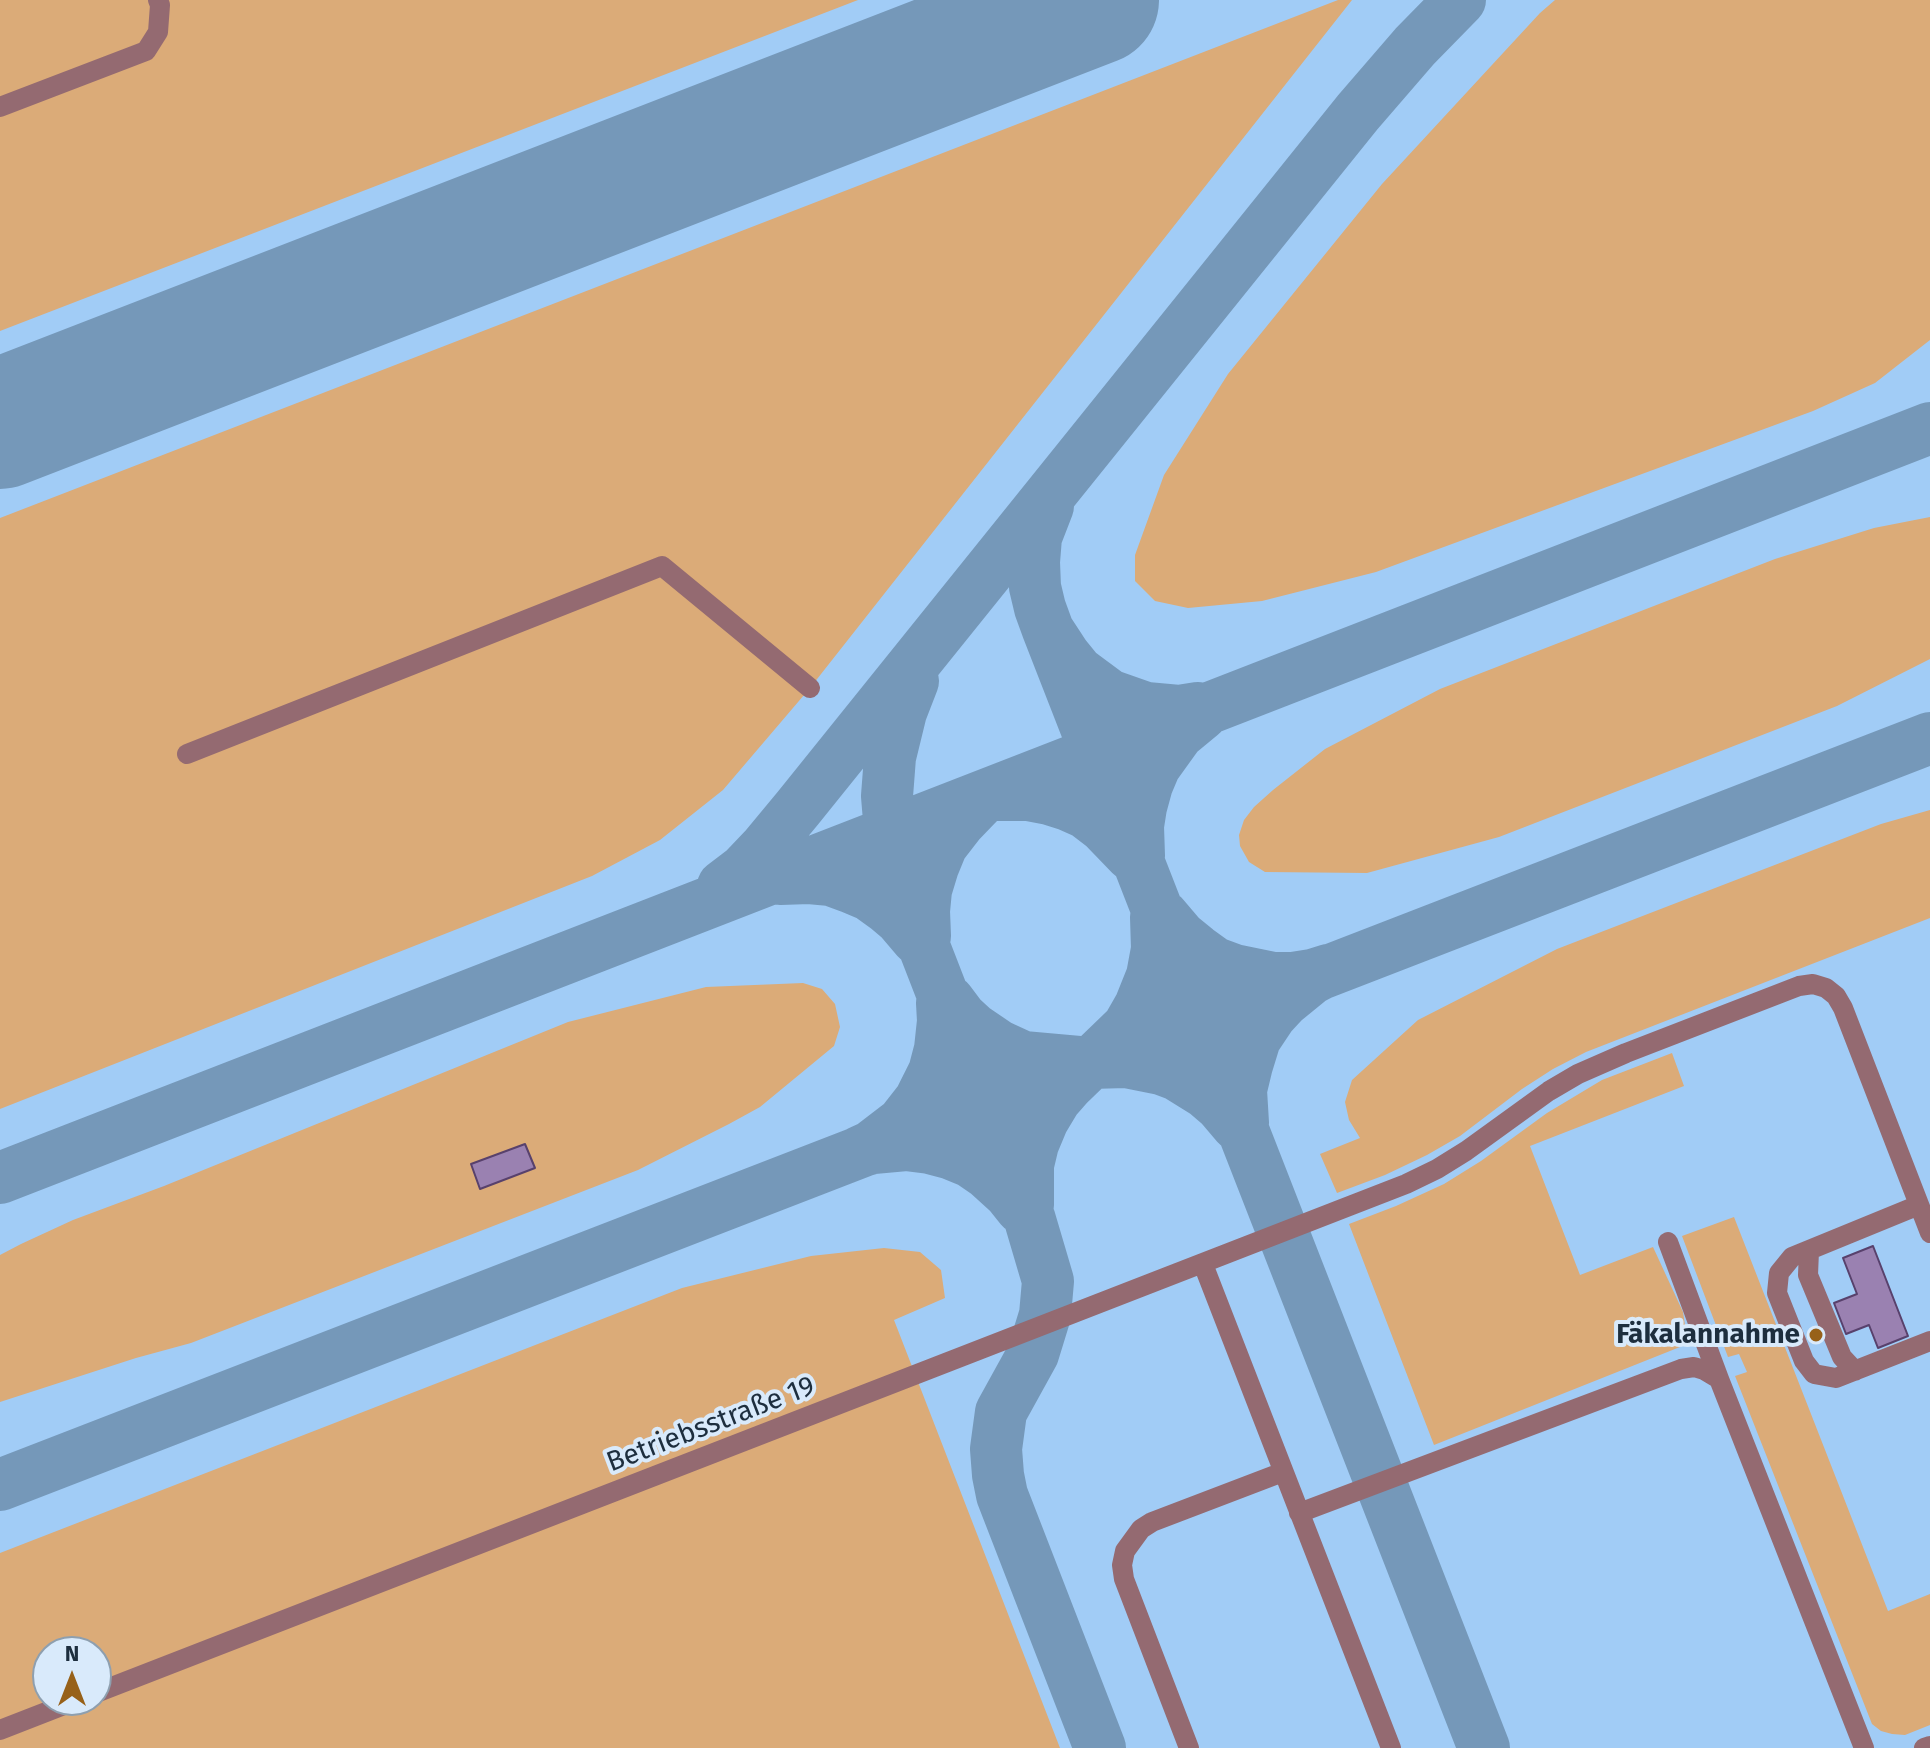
<!DOCTYPE html>
<meta charset="utf-8">
<style>
body{margin:0}
#map{position:relative;width:1930px;height:1748px;overflow:hidden;background:#a1ccf6;font-family:"Fira Sans",sans-serif}
canvas{display:block}
.north{position:absolute;left:32px;top:1636px;width:80px;height:80px;box-sizing:border-box;background:#d9eafb;border:2px solid #8e9faf;border-radius:50%;rotate:0deg;font-size:22px;font-weight:700;line-height:32px;text-align:center;color:#1d2e3e}
.north::after{content:'';display:block;margin:auto;width:28px;height:36px;background:#976119;clip-path:polygon(50% 0,100% 100%,50% 72%,0 100%)}
</style>
<div id="map">
<canvas width="1930" height="1748"></canvas>
<div class="north">N</div>
</div>
<script>
const context = document.querySelector('canvas').getContext('2d');
context.lineJoin = 'round';
function fill(path, color) { context.fillStyle = color; context.fill(path, 'evenodd'); }
const poly = rows => new Path2D(rows.map(r => 'M' + r).join(''));
function trace(path, color, width, dash) { context.strokeStyle = color; context.lineWidth = width; context.lineCap = dash ? 'butt' : 'round'; context.setLineDash(dash || []); context.stroke(path); }
function write(font, color, halo, rows, align = 'center') {
  context.font = font + ' "Fira Sans",sans-serif'; context.lineWidth = 8; context.setLineDash([]); context.textBaseline = 'middle'; context.strokeStyle = halo; context.fillStyle = color; for (const [text, x, y, turn = 0] of rows) {
    context.save(); context.translate(x, y); context.rotate((+turn || 0) * Math.PI / 180); context.textAlign = isNaN(turn) ? turn : align; if (halo) context.strokeText(text, 0, 0); context.fillText(text, 0, 0); context.restore();
  }
}
const green = poly([
 [0,0,858,0,0,331],
 [1338,0,1352,0,810,688,723,790,660,840,592,876,0,1109,0,518],
 [1555,0,1930,0,1930,340,1875,383,1813,411,1376,572,1262,601,1188,608,1155,601,1135,581,1135,555,1164,475,1228,374,1382,184,1540,13],
 [1930,517,1930,659,1837,706,1499,837,1367,873,1265,872,1249,862,1240,846,1239,835,1244,820,1254,807,1273,790,1325,749,1440,689,1775,559,1874,528],
 [1930,810,1930,918,1586,1052,1553,1069,1522,1089,1460,1136,1427,1155,1385,1175,1337,1193,1320,1154,1360,1138,1349,1120,1345,1102,1352,1080,1418,1020,1557,949,1881,824],
 [803,983,822,989,835,1004,840,1027,834,1046,760,1107,729,1124,638,1170,191,1343,136,1358,0,1402,0,1255,21,1244,73,1220,164,1186,568,1022,706,987],
 [1672,1053,1684,1086,1530,1146,1580,1275,1653,1247,1683,1312,1686,1332,1680,1347,1434,1445,1349,1224,1396,1206,1444,1184,1481,1161,1547,1113,1602,1080],
 [1734,1217,1888,1611,1930,1594,1930,1725,1905,1735,1892,1734,1881,1731,1872,1724,1735,1376,1747,1372,1739,1354,1728,1357,1682,1236],
 [884,1248,920,1252,941,1270,945,1298,894,1320,1060,1748,0,1748,0,1553,682,1288,811,1256],
 [48,1652,96,1652,96,1700,48,1700]
]);
const taxiway = poly([
 [1048,506,1036,537,1034,562,1035,587,1040,608,1048,630,1065,656,1078,672,1109,695,1146,708,1179,711,1198,708],
 [1048,630,1484,1748],
 [913,681,901,712,890,757,887,796,890,832,897,871,906,900,1030,1220,1048,1281,1045,1315,1033,1354,1001,1412,996,1449,998,1475,1002,1495,1100,1748],
 [1139,856,1138,826,1141,807,1147,785,1155,766,1178,734,1201,715],
 [780,879,809,878,831,880,850,887,869,895,887,908,900,919,917,939],
 [723,886,744,870,764,849,798,808,1358,112,1415,46,1460,0],
 [1164,917,1181,937,1197,950,1215,963,1234,970,1273,978,1293,978,1312,975,1328,970,1311,979,1284,1001,1271,1015,1255,1039,1247,1065,1241,1090,1243,1123],
 [925,936,924,911,926,890,933,867,942,845,959,823,986,795,1028,795,1049,799,1068,805,1086,813,1103,826,1131,855],
 [949,1001,961,1017,974,1029,999,1046,1023,1057,1090,1063,1126,1062,1161,1069,1177,1075,1206,1093,1220,1105,1237,1125],
 [942,1003,943,1021,940,1049,934,1072,920,1100,902,1123,872,1146,859,1152,873,1148,906,1145,930,1148,949,1153,971,1162,987,1173,1009,1193,1021,1208],
 [0,1178,1930,428],
 [1028,1205,1028,1165,1033,1144,1043,1120,1055,1100,1069,1084,1128,1027,1140,1006,1152,976,1157,949,1156,917],
 [0,1485,1930,738]
]);
const runway = poly([
 [0,424,1094,0]
]);
const building = poly([
 [525,1144,535,1168,480,1189,471,1164,525,1144],
 [1873,1246,1908,1336,1878,1348,1869,1325,1846,1334,1834,1303,1857,1294,1843,1258,1873,1246]
]);
const minor = poly([
 [0,107,146,51,158,32,160,5,158,0],
 [187,754,662,566,810,688],
 [1919,1205,1792,1257,1779,1273,1777,1293,1804,1361,1814,1374,1836,1378,1930,1341],
 [1668,1242,1719,1379,1864,1748],
 [1809,1251,1808,1275,1842,1357,1855,1371],
 [1203,1264,1391,1748],
 [1299,1513,1681,1369,1694,1367,1704,1370,1719,1379],
 [96,1693,1406,1184,1437,1169,1466,1151,1549,1091,1578,1074,1626,1053,1799,986,1813,984,1826,988,1836,996,1843,1008,1930,1233],
 [0,1730,77,1700],
 [1189,1748,1124,1579,1122,1565,1125,1551,1141,1529,1152,1522,1283,1472],
 [1924,1748,1930,1746]
]);
const markers = [
 [1816,1335,8,"#976119"]
];
const poiNames = [
 ["Fäkalannahme",1800,1335]
];
const streetNames = [
 ["Betriebsstraße 19",711,1425,-21]
];
fill(green, '#dbab78');
trace(taxiway, '#7598b9', 52);
trace(runway, '#7598b9', 130);
fill(building, '#9a81b1');
trace(building, '#58416c', 2);
trace(minor, '#946a71', 20);
for (const [x, y, r, color] of markers) { const dot = new Path2D(); dot.arc(x, y, r, 0, 2 * Math.PI); context.fillStyle = color; context.fill(dot); trace(dot, '#d9eafb', 3); }
write('bold 28px', '#1d2e3e', '#d9eafb', poiNames, 'right');
write('28px', '#1d2e3e', '#d9eafb', streetNames);
</script>
